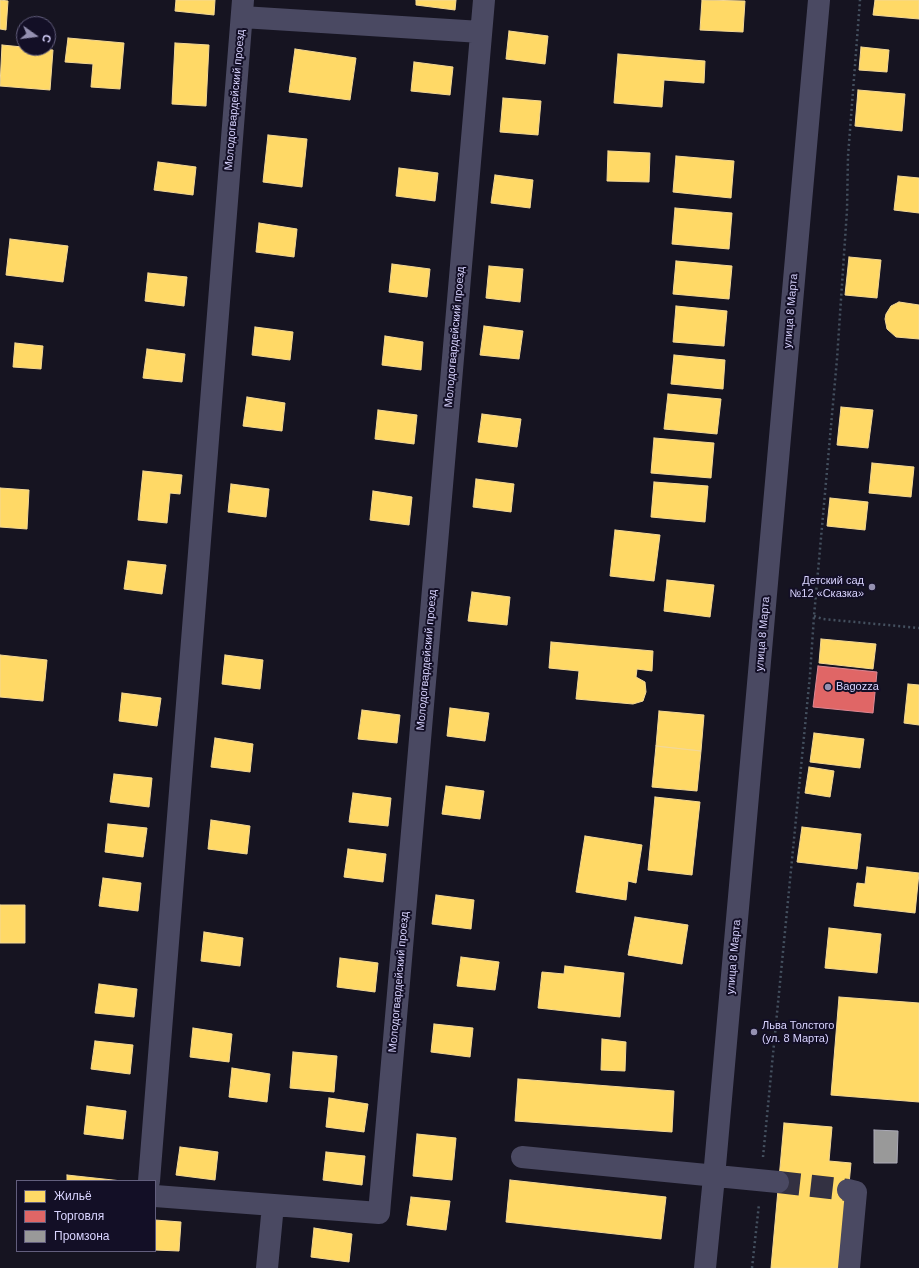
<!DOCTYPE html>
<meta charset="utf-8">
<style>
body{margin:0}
#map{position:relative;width:919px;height:1268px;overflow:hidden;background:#161421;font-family:Arial,sans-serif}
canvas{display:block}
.legend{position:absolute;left:16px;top:1180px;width:140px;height:72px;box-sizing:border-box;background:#130f26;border:1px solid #625e7d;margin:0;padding:5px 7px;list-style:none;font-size:12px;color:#d9d4ff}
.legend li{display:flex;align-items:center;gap:8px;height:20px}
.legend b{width:20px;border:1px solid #625e7d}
.north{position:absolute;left:16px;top:16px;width:40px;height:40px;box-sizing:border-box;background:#130f26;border:1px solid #625e7d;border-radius:50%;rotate:104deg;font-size:11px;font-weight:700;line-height:16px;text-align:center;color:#d9d4ff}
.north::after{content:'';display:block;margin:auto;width:14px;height:18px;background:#9591b1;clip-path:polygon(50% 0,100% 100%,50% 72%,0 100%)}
</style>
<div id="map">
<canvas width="919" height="1268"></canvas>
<ul class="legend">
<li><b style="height:11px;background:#ffd966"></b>Жильё</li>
<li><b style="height:11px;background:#e06666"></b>Торговля</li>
<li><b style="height:11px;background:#999"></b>Промзона</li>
</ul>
<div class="north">С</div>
</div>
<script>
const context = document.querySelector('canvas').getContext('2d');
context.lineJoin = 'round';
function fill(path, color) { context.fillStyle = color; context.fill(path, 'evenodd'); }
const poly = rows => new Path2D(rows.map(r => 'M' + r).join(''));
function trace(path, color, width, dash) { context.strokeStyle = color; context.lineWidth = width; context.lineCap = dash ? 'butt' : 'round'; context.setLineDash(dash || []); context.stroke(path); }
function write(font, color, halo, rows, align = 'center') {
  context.font = font + ' Arial,sans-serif'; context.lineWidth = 4; context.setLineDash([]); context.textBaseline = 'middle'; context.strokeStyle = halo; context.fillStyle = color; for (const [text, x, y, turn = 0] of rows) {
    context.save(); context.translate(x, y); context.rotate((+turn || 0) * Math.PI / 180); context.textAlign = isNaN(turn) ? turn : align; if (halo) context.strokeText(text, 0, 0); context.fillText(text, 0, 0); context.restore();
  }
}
const homes = poly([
 [0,0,8,1,6,30,0,29,0,0],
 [176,0,215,0,214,15,175,11,176,0],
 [416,0,456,0,455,10,416,5,416,0],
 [702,0,745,1,743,32,700,30,702,0],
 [875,0,919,0,919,19,873,15,875,0],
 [509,31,548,36,545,64,506,59,509,31],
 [68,38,124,43,120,89,91,87,93,64,65,62,68,38],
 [175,43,209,45,206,106,172,104,175,43],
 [2,45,53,50,50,90,0,86,2,45],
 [861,47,889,50,887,72,859,70,861,47],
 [295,49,356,58,350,100,289,92,295,49],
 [618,54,705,61,704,83,664,80,662,107,614,103,618,54],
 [414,62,453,67,450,95,411,91,414,62],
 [858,90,905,94,902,131,855,126,858,90],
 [503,98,541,101,538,135,500,132,503,98],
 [268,135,307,139,302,187,263,182,268,135],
 [608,151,650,153,649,182,607,181,608,151],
 [676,156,734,161,731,198,673,192,676,156],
 [158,162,196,167,193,195,154,190,158,162],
 [399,168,438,173,435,201,396,196,399,168],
 [495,175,533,180,530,208,491,203,495,175],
 [898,176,919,178,919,213,894,210,898,176],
 [675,208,732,213,729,249,672,244,675,208],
 [259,223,297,229,294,257,256,252,259,223],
 [10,239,68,246,63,282,6,275,10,239],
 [849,257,881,260,877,298,845,295,849,257],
 [676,261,732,266,729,299,673,294,676,261],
 [392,264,430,269,427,297,389,292,392,264],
 [489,266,523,269,520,302,486,298,489,266],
 [148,273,187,277,184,306,145,301,148,273],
 [899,302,919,305,919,339,896,337,887,329,885,319,886,314,891,306,899,302],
 [676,306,727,311,724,346,673,342,676,306],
 [484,326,523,331,519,359,480,355,484,326],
 [255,327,293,332,290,360,252,355,255,327],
 [385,336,423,342,421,370,382,365,385,336],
 [15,343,43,346,41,369,13,367,15,343],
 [147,349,185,354,182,382,143,378,147,349],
 [674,355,725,360,723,389,671,384,674,355],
 [668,394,721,399,717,434,664,429,668,394],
 [247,397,285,403,282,431,243,426,247,397],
 [841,407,873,410,868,448,837,445,841,407],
 [378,410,417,415,414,444,375,439,378,410],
 [482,414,521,419,517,447,478,442,482,414],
 [654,438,714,443,711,478,651,473,654,438],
 [872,463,914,467,911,497,869,493,872,463],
 [143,471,182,475,180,494,170,493,167,523,138,520,143,471],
 [476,479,514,484,511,512,473,507,476,479],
 [654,482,708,486,705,522,651,517,654,482],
 [231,484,269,489,266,517,228,512,231,484],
 [0,488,29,490,27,529,0,527,0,488],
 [373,491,412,497,409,525,370,520,373,491],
 [830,498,868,502,865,530,827,526,830,498],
 [615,530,660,535,654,581,610,576,615,530],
 [128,561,166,565,162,594,124,589,128,561],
 [667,580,714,585,710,617,664,611,667,580],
 [472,592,510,597,507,625,468,621,472,592],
 [821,639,876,644,873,669,819,663,821,639],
 [551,642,653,651,652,671,637,669,636,677,645,682,646,692,643,701,633,704,576,699,579,671,549,668,551,642],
 [0,655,47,660,43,701,0,697,0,655],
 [225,655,263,660,260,689,222,684,225,655],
 [908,684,919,685,919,725,904,723,908,684],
 [122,693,161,698,157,726,119,721,122,693],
 [450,708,489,713,485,741,447,736,450,708],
 [362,710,400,715,397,743,358,739,362,710],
 [659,711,704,715,701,751,656,746,659,711],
 [814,733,864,739,860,768,810,762,814,733],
 [215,738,253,744,250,772,211,767,215,738],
 [656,746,701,751,697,791,652,787,656,746],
 [809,767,834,771,830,797,805,793,809,767],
 [114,774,152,778,149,807,110,802,114,774],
 [446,786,484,791,480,819,442,814,446,786],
 [353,793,391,798,388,826,349,822,353,793],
 [655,797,700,802,692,875,648,870,655,797],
 [211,820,250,826,247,854,208,849,211,820],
 [108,824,147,828,143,857,105,852,108,824],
 [802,827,861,834,857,869,797,862,802,827],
 [585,836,642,845,636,883,628,881,626,900,576,892,585,836],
 [348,849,386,854,383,882,344,877,348,849],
 [867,867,919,873,915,913,854,906,857,883,865,884,867,867],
 [103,878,141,883,138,911,99,906,103,878],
 [436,895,474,900,471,929,432,924,436,895],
 [0,905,25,905,25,943,0,943,0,905],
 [635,917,688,925,682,964,628,955,635,917],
 [829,928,881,934,877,973,825,968,829,928],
 [204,932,243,938,240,966,201,961,204,932],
 [461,957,499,962,495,990,457,986,461,957],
 [340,958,378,963,375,992,337,987,340,958],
 [565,966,624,973,620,1017,538,1008,542,972,564,974,565,966],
 [99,984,137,989,134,1017,95,1013,99,984],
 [839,997,919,1003,919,1102,831,1095,839,997],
 [434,1024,473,1028,470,1057,431,1052,434,1024],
 [193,1028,232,1034,229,1062,190,1057,193,1028],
 [602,1039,626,1042,625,1071,601,1070,602,1039],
 [95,1041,133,1045,130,1074,91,1069,95,1041],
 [293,1052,337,1056,334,1092,290,1088,293,1052],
 [232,1068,270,1074,267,1102,229,1097,232,1068],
 [518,1079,674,1091,672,1132,515,1121,518,1079],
 [329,1098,368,1104,364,1132,326,1127,329,1098],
 [87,1106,126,1111,123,1139,84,1134,87,1106],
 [784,1123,832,1127,829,1161,851,1163,841,1268,771,1268,784,1123],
 [417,1134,456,1138,452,1180,413,1176,417,1134],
 [180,1147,218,1152,215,1180,176,1175,180,1147],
 [326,1152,365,1156,362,1185,323,1180,326,1152],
 [67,1175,122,1181,67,1181,67,1175],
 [510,1180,666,1197,661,1239,506,1222,510,1180],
 [411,1197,450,1201,446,1230,407,1225,411,1197],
 [155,1220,181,1222,179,1251,155,1250,155,1220],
 [314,1228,352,1234,349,1262,311,1257,314,1228]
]);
const shops = poly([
 [818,666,877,672,873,713,813,707,818,666]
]);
const industry = poly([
 [874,1130,898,1131,897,1163,874,1163,874,1130]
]);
const minorTunnel = poly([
 [778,1182,848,1190]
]);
const path = poly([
 [814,616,823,619,919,628],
 [763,1157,810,675,814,616,837,359,847,210,848,156,860,0],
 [752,1268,759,1204]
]);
const minor = poly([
 [242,17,481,32],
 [522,1157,778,1182],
 [149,1181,243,0],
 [848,1190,856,1192,849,1268],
 [155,1196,379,1213,484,0],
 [267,1268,273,1205],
 [705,1268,714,1177,819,0]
]);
const markers = [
 [872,587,4,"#9591b1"],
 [828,687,4,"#9591b1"],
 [754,1032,4,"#9591b1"]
];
const streetNames = [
 ["Молодогвардейский проезд",235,100,-85],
 ["улица 8 Марта",791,311,-85],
 ["Молодогвардейский проезд",455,337,-85],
 ["улица 8 Марта",763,634,-85],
 ["Молодогвардейский проезд",427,660,-85],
 ["улица 8 Марта",734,957,-85],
 ["Молодогвардейский проезд",399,982,-85]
];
const poiNames = [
 ["Детский сад",864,581,"right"],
 ["№12 «Сказка»",864,594,"right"],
 ["Bagozza",836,687],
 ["Льва Толстого",762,1026],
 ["(ул. 8 Марта)",762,1039]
];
fill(homes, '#ffd966');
trace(homes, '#f4d894', 1);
fill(shops, '#e06666');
trace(shops, '#de8794', 1);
fill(industry, '#999');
trace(industry, '#acabb8', 1);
trace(minorTunnel, '#333142', 22, [22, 11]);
trace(path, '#44505f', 2.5, [2, 3]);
trace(minor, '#4a4962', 22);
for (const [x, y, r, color] of markers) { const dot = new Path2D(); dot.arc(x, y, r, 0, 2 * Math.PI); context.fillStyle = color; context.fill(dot); trace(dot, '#130f26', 1.5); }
write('11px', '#d9d4ff', '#130f26', streetNames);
write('11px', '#d9d4ff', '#130f26', poiNames, 'left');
</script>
